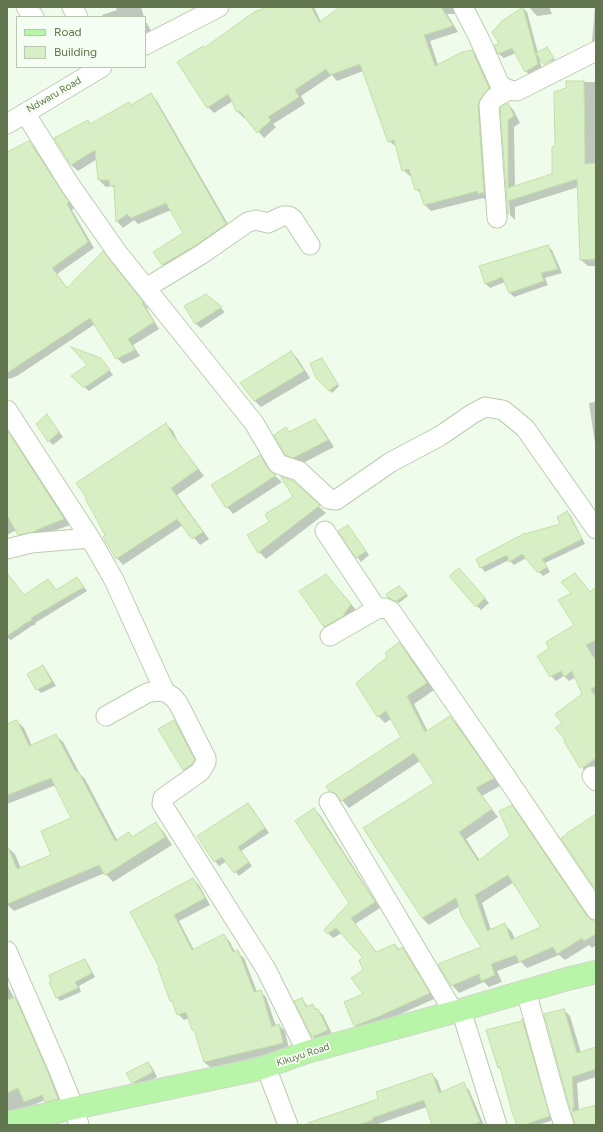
<!DOCTYPE html>
<style>
body{margin:0}
#map{position:relative;width:603px;height:1132px;overflow:hidden;background:#effbeb;font-family:Figtree,sans-serif}
canvas{display:block}
.frame{position:absolute;inset:0;border:8px solid #62764f;pointer-events:none}
.legend{position:absolute;left:16px;top:16px;width:130px;height:52px;box-sizing:border-box;background:#f5fef2;border:1px solid #bac8b1;margin:0;padding:5px 7px;list-style:none;font-size:12px;color:#62764f}
.legend li{display:flex;align-items:center;gap:8px;height:20px}
.legend b{width:20px;border:1px solid #bac8b1}
</style>
<div id="map">
<canvas width="603" height="1132"></canvas>
<div class="frame"></div>
<ul class="legend">
<li><b style="height:5px;background:#b9f5a9"></b>Road</li>
<li><b style="height:11px;background:#d8efc5"></b>Building</li>
</ul>
</div>
<script>
const context = document.querySelector('canvas').getContext('2d');
context.lineJoin = 'round';
function fill(path, color) { context.fillStyle = color; context.fill(path, 'evenodd'); }
const poly = rows => new Path2D(rows.map(r => 'M' + r).join(''));
function trace(path, color, width, dash) { context.strokeStyle = color; context.lineWidth = width; context.lineCap = dash ? 'butt' : 'round'; context.setLineDash(dash || []); context.stroke(path); }
function write(font, color, halo, rows, align = 'center') {
  context.font = font + ' Figtree,sans-serif'; context.lineWidth = 3.5; context.setLineDash([]); context.textBaseline = 'middle'; context.strokeStyle = halo; context.fillStyle = color; for (const [text, x, y, turn = 0] of rows) {
    context.save(); context.translate(x, y); context.rotate((+turn || 0) * Math.PI / 180); context.textAlign = isNaN(turn) ? turn : align; if (halo) context.strokeText(text, 0, 0); context.fillText(text, 0, 0); context.restore();
  }
}
const shadow = poly([
 [116,7,141,7,144,17,103,17,102,15,117,10],
 [270,7,314,7,321,22,341,7,461,7,459,14,447,14,458,32,430,41,438,65,472,51,478,57,495,95,490,198,486,200,483,198,431,211,425,205,422,195,416,189,412,176,410,176,403,170,397,147,389,141,363,71,337,81,332,75,301,96,305,104,273,124,276,127,264,138,246,117,244,118,238,112,233,101,214,113,208,107,204,49],
 [529,7,549,7,552,14,537,16],
 [595,7,596,7,596,45,592,41],
 [523,8,527,12,538,53,549,50,555,60,545,64,539,57,542,69,529,75,525,70,516,53,504,58,499,54,496,46,501,44],
 [145,20,154,36,145,39],
 [567,82,596,82,596,266,588,266,581,260,578,187,515,207,515,220,510,215,501,108,508,104,514,111,520,123,514,127,515,187,553,175,556,147,567,89],
 [151,94,157,101,232,231,169,271,163,265,154,252,185,233,171,210,138,224,134,220,123,228,117,221,115,189,112,186,106,187,99,180,97,159,78,171,71,165,88,121,91,125,131,106],
 [29,142,35,148,74,208,72,210,94,248,57,274,68,289,109,258,148,308,147,309,159,329,133,345,140,356,123,364,117,358,95,324,17,376,9,379,7,377,7,153],
 [547,246,552,250,562,273,545,278,548,285,514,297,510,293,505,282,490,288,486,284,480,267],
 [206,295,225,312,201,328,196,324,185,307],
 [291,352,298,359,310,378,261,407,254,400],
 [101,359,113,375,89,391,72,376],
 [323,361,339,386,332,393,317,377],
 [596,402,596,450,589,403],
 [51,420,63,437,53,445,49,441],
 [315,420,321,427,334,447,301,464,293,461,286,454,286,429,290,433],
 [166,424,173,431,178,442,204,476,177,495,209,539,200,545,183,525,123,565,117,558,106,536],
 [7,431,12,436,70,525,25,541,16,530,7,535],
 [260,456,266,462,273,474,282,482,233,514,227,507],
 [293,482,326,513,266,559,259,552,270,522,295,497],
 [567,512,571,516,585,544,545,563,550,572,543,576,526,558,514,565,509,560,485,572,481,567,561,524],
 [348,526,369,555,361,562,357,557,340,531],
 [7,573,24,596,48,581,57,591,81,583,87,591,35,623,36,624,30,627,11,640,7,638],
 [463,574,489,603,481,610,477,606],
 [575,574,591,593,596,589,596,756,565,738,563,723,583,694,576,677,569,681,564,676,556,681,551,676,551,650,575,626,573,593],
 [332,582,357,611,331,633,324,627],
 [399,587,408,596,399,603,389,597],
 [399,644,406,651,434,690,414,704,428,732,450,717,457,724,500,786,482,796,498,817,466,839,480,861,511,837,511,806,518,813,591,921,596,924,596,945,592,948,589,945,565,960,559,955,527,968,521,962,497,971,502,982,489,987,484,982,459,993,452,985,482,947,460,906,429,925,422,918,365,828,435,783,420,761,349,808,341,799,337,798,330,790,402,737,391,719,385,723,378,716,358,683,389,657],
 [514,882,542,928,515,939,511,931,504,924,491,930,482,903],
 [43,666,47,671,56,686,41,693,37,689],
 [17,721,24,728,32,746,55,735,63,742,80,774,85,779,117,840,129,833,133,838,156,824,163,831,172,845,113,882,105,873,14,911,7,904,7,847,15,854,21,869,53,855,72,819,56,785,7,804,7,725],
 [174,721,181,728,201,767,191,776,184,770,159,729],
 [596,758,596,765,586,772,582,768],
 [248,804,252,808,269,833,241,851,252,866,239,876,227,861,219,866,215,861],
 [314,810,320,815,380,908,355,924,377,953,395,945,400,950,402,948,407,954,434,999,385,1021,361,1031,355,1026,345,1002,364,994,364,959,342,933,333,938,328,933,351,904],
 [193,879,199,885,210,905,179,921,194,950,224,935,230,942,235,952,237,952,244,958,257,992,260,991,266,997,276,1026,279,1025,285,1031,289,1049,211,1068,204,1062,196,1032,193,1029,189,1018,184,1020,178,1014,174,1004,171,1001,160,967,131,912],
 [85,960,88,964,95,977,79,986,81,992,60,1001,57,997],
 [7,984,14,998,19,1003,62,1103,51,1106,45,1100,28,1107,7,1112],
 [302,999,308,1007,312,1005,323,1015,332,1034,317,1041,313,1037,296,1002],
 [564,1010,570,1016,581,1053,596,1048,596,1077,577,1083,579,1111,596,1106,596,1125,576,1125,574,1112,571,1109,545,1015],
 [523,1022,525,1024,553,1120,538,1125,517,1125,502,1071,498,1067],
 [148,1063,152,1067,157,1077,137,1087,133,1082],
 [432,1074,438,1081,442,1093,463,1084,469,1090,484,1125,433,1125,427,1107,378,1124,378,1125,305,1125,380,1100]
]);
const building = poly([
 [268,7,311,7,319,22,340,7,441,7,453,26,424,35,435,66,462,52,472,50,489,88,480,99,478,106,484,192,478,194,478,191,424,205,419,189,415,190,409,169,402,171,394,140,388,142,360,64,330,75,326,69,295,90,299,97,268,117,271,120,257,133,240,111,237,112,228,94,207,108,177,62,203,46,204,48,254,12,268,7],
 [523,7,538,64,525,72,512,48,498,54,494,45,499,44,492,32,502,21,523,7],
 [547,47,554,58,544,65,536,53,547,47],
 [566,81,584,81,585,164,596,163,596,259,580,260,577,179,508,201,508,215,500,108,508,103,514,116,508,120,508,188,552,174,552,147,555,146,554,92,566,88,566,81],
 [151,93,226,224,196,245,162,265,153,252,183,233,166,203,131,218,127,214,116,222,114,185,110,186,109,180,98,180,95,150,71,165,54,138,88,120,90,124,129,102,131,105,151,93],
 [29,141,69,202,67,204,88,242,52,268,67,288,103,251,143,302,142,303,154,322,128,339,135,350,116,359,90,318,7,373,7,152,29,141],
 [548,245,558,269,541,273,544,281,509,293,502,277,485,284,479,266,548,245],
 [206,294,222,307,195,324,184,306,206,294],
 [71,347,101,358,110,370,84,388,71,376,87,365,71,347],
 [291,351,304,371,254,401,240,383,291,351],
 [322,358,338,384,329,391,316,378,310,363,322,358],
 [47,414,59,432,48,442,36,424,47,414],
 [315,419,328,440,293,458,285,455,274,435,286,427,289,432,315,419],
 [166,423,172,434,198,469,171,488,203,532,192,539,177,519,116,559,103,537,105,535,85,498,86,497,76,483,166,423],
 [7,430,64,519,41,528,33,532,18,535,7,515,7,430],
 [260,455,269,470,276,475,226,508,211,485,260,455],
 [281,477,293,481,320,505,258,553,247,535,269,522,265,514,293,497,281,477],
 [567,511,582,539,542,559,547,567,538,573,522,554,509,562,507,555,480,568,476,559,525,533,525,534,560,524,557,517,567,511],
 [348,525,366,551,356,558,338,531,348,525],
 [459,568,485,598,476,607,449,576,459,568],
 [7,573,24,595,48,579,56,590,77,577,84,587,31,618,32,620,26,623,7,636,7,573],
 [575,573,590,592,596,587,596,640,586,645,596,661,596,686,591,689,596,698,596,757,580,768,565,743,564,738,555,728,562,723,555,714,582,694,572,671,564,677,561,671,550,677,537,656,549,649,546,642,574,625,558,600,571,593,561,582,575,573],
 [326,574,351,604,343,616,324,627,299,591,326,574],
 [399,586,407,594,396,601,388,598,386,594,399,586],
 [399,642,427,683,407,696,425,732,450,716,494,778,476,788,492,809,459,832,478,861,510,836,499,811,512,805,587,916,591,920,594,921,596,923,596,934,584,941,582,938,557,954,553,947,519,962,516,955,491,964,495,975,481,981,479,974,451,986,438,964,481,947,462,917,456,898,422,918,363,828,434,783,414,753,341,801,335,793,329,791,326,786,401,737,386,711,377,717,356,683,387,657,385,653,399,642],
 [508,875,541,927,511,940,505,923,487,931,475,895,508,875],
 [43,665,52,682,36,690,27,674,43,665],
 [17,720,29,746,56,734,76,772,78,771,115,841,129,832,132,837,156,822,165,837,105,875,99,865,7,904,7,845,17,869,51,855,41,831,71,818,51,778,7,795,7,724,17,720],
 [174,720,195,760,192,764,183,770,158,729,174,720],
 [248,803,265,828,238,847,249,862,234,873,222,857,214,862,197,836,248,803],
 [314,808,375,902,351,918,376,952,395,944,398,950,402,947,430,993,380,1016,354,1026,344,1002,363,994,351,978,363,970,359,960,363,958,336,928,327,934,324,930,349,903,295,821,314,808],
 [596,814,596,886,594,887,561,838,567,834,567,833,596,814],
 [193,878,205,898,174,915,192,950,224,934,233,952,238,950,254,992,261,990,272,1027,279,1024,283,1043,204,1062,194,1030,192,1030,186,1012,177,1015,172,1001,170,1001,158,968,159,967,130,912,193,878],
 [85,959,92,973,75,982,78,988,56,998,49,982,51,981,49,975,85,959],
 [15,997,47,1070,58,1099,45,1102,42,1095,24,1102,18,1088,7,1093,7,1000,15,997],
 [302,998,306,1007,313,1004,315,1010,318,1009,328,1030,312,1037,294,1001,302,998],
 [564,1009,577,1053,596,1047,596,1069,572,1077,574,1108,570,1109,544,1014,564,1009],
 [522,1019,550,1116,524,1125,517,1125,512,1112,500,1067,498,1068,486,1030,522,1021,522,1019],
 [148,1062,153,1072,132,1083,126,1073,148,1062],
 [432,1073,439,1093,464,1082,480,1122,472,1125,432,1125,424,1100,372,1118,373,1120,358,1125,309,1125,308,1123,378,1099,376,1092,432,1073],
 [596,1105,596,1125,575,1125,571,1112,596,1105]
]);
const minor = poly([
 [26,7,34,17],
 [72,7,78,17],
 [463,7,478,36,500,85,509,90,517,91,596,51],
 [145,45,219,7],
 [25,113,70,185,117,252,254,423,278,464,299,471,329,499,336,500,391,462,440,436,472,414,485,407,503,410,525,428,596,529],
 [7,124,102,67],
 [497,218,489,105,494,98,509,90],
 [146,288,202,254,248,222,256,220,268,223,283,216,289,216,293,219,310,245],
 [7,410,90,538,114,580,165,692],
 [325,531,377,609],
 [7,549,31,543,90,538],
 [330,636,377,609,385,608,391,611,502,771,596,910],
 [106,716,147,693,158,691,165,692,173,697,178,703,206,758,206,762,200,772,163,798,162,804,266,969,307,1052],
 [592,776,596,781],
 [329,802,453,1011],
 [7,951,57,1066,74,1108,79,1125],
 [526,991,558,1107,564,1125],
 [461,1010,497,1125],
 [266,1067,288,1125]
]);
const major = poly([
 [7,1123,74,1108,259,1069,307,1052,461,1010,567,979,596,972]
]);
const streetNames = [
 ["Ndwaru Road",54,95,-30],
 ["Kikuyu Road",303,1055,-18]
];
fill(shadow, '#0003');
fill(building, '#d8efc5');
trace(building, '#c1e1a6', 1);
trace(minor, '#bccdb1', 21);
trace(major, '#d0d6ca', 24);
trace(minor, '#fff', 19);
trace(major, '#b9f5a9', 22);
write('10px', '#62764f', '#f5fef2', streetNames);
</script>
